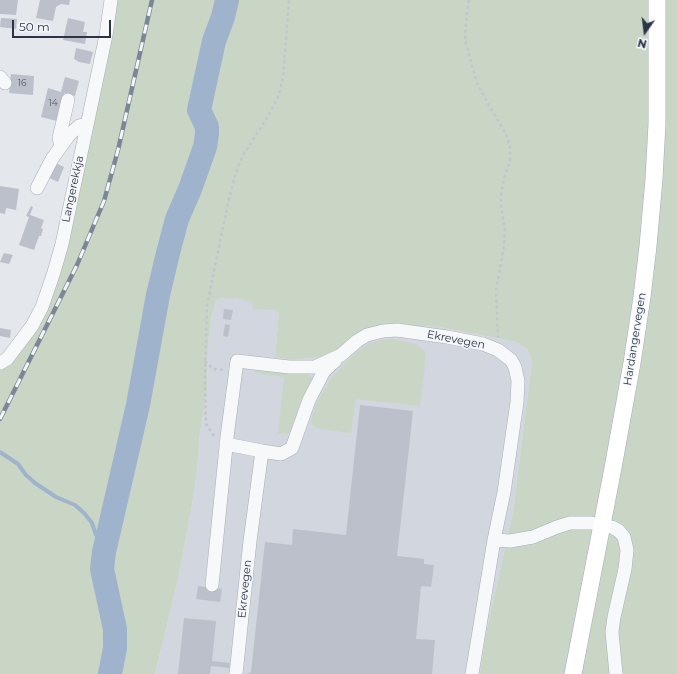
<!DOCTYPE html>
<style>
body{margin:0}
#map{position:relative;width:677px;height:674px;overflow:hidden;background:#e4e7ec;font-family:Montserrat,sans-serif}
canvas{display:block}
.north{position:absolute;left:625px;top:12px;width:40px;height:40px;-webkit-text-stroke:3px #f4f6f9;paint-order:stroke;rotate:194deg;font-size:11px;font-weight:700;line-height:16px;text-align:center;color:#2b3445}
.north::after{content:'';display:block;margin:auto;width:14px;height:18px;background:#2b3445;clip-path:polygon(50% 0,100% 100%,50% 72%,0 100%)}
.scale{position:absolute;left:12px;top:20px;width:99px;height:18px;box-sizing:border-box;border:2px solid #2b3445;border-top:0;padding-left:5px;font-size:12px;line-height:14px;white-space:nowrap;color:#2b3445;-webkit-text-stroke:3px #f4f6f9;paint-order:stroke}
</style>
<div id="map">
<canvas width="677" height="674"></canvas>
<div class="north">N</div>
<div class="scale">50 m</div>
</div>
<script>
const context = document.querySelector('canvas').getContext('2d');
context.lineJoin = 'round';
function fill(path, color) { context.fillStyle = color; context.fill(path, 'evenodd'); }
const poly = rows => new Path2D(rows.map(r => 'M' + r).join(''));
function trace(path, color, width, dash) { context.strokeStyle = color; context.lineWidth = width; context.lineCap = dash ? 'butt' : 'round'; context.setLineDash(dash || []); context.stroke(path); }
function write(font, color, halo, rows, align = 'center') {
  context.font = font + ' Montserrat,sans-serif'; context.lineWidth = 3; context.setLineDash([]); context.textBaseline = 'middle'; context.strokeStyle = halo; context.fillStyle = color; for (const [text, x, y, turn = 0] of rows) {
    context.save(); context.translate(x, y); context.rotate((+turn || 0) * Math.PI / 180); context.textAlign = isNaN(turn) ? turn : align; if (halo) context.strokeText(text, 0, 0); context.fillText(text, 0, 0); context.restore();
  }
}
const built = poly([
 [221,298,235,298,253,302,254,309,279,311,275,357,292,360,318,357,385,325,441,327,516,342,527,349,532,361,513,512,485,638,480,674,155,674,177,584,191,511,197,472,200,433,207,388,208,343,211,319,216,300]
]);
const green = poly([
 [111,0,677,0,677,674,480,674,485,638,513,512,532,361,527,349,516,342,441,327,385,325,348,343,331,353,318,357,292,360,275,357,279,311,253,309,252,302,235,298,221,298,216,300,211,319,208,343,207,388,200,433,197,472,191,511,177,584,155,674,0,674,0,363,42,307],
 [392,339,416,344,425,351,425,366,420,406,356,399,351,433,320,429,313,426,311,421,317,402,331,379,346,362,357,352,368,344,381,340],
 [255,367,308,374,311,375,312,381,301,400,290,433,278,434,284,377,255,373]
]);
const stream = poly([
 [0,452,18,464,26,475,35,483,56,497,75,505,84,513,92,523,96,535,103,546,104,552]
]);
const river = poly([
 [110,674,115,648,115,629,102,569,104,552,138,405,158,295,168,253,177,219,190,189,205,147,207,134,207,127,199,110,214,41,223,17,227,0]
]);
const building = poly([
 [0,0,18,0,16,15,0,14],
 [40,0,70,0,69,5,61,4,56,7,53,21,36,18],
 [1,18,17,19,16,29,0,27],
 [68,18,85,22,83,32,87,32,85,44,63,40],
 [76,48,93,52,90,64,79,62,74,59],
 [11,74,34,76,33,95,9,93],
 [65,77,79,81,75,96,64,93,57,121,41,117,48,88,61,92],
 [53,162,64,167,58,182,47,177],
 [0,186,19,189,16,210,6,208,5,214,0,213],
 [31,206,33,207,30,215,44,220,41,228,43,229,41,236,39,236,34,250,19,245,29,217,26,216],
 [4,253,13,255,9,264,0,262],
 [224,309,233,310,231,320,223,319],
 [225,324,230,325,228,337,223,336],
 [0,328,11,330,10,338,0,336],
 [360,405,413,411,397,556,424,559,424,564,434,565,431,587,421,586,416,639,435,640,432,674,247,674,251,672,265,542,292,545,293,529,346,535],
 [198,586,222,589,220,602,196,599],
 [184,618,216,621,212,661,230,663,229,668,211,666,210,674,178,674]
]);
const path = poly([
 [469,0,466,21,465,40,477,83,491,109,506,134,510,147,510,160,503,183,501,196,501,207,505,230,504,246,496,291,498,338],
 [205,361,213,369,224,370],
 [214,436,206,424,205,379,207,305,228,203,236,172,243,155,267,118,278,97,283,78,289,0]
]);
const minor = poly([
 [0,77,5,83],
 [61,146,59,138,68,100],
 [37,188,52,159,69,135,79,126,87,124],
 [0,363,7,359,32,326,42,307,54,272,62,244,106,35,111,0],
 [226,444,262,451],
 [612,527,619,531,624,537,627,550,625,569,614,617,612,632,616,674],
 [494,540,510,541,533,537,557,527,570,523,592,523],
 [212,585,227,437,237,361,289,367,315,367,341,355,357,341,367,335,383,331,397,330,447,337,483,344,498,350,511,360,515,367,518,381,517,402,504,492,494,540,472,674],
 [236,674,250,541,262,451,281,454,292,448,309,400,324,371,335,361]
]);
const major = poly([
 [573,674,613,468,632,363,642,297,648,246,654,179,657,124,657,0]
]);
const rail = poly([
 [0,419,77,265,104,201,118,150,152,0]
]);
const numberNames = [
 ["16",22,83],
 ["14",53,103]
];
const streetNames = [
 ["Langerekkja",73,189,-78],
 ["Hardangervegen",635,339,-81],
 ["Ekrevegen",456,340,11],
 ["Ekrevegen",245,589,-84]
];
fill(built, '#d2d6de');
fill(green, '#c9d6c5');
trace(stream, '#9fb4cc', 4);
trace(river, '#9fb4cc', 24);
fill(building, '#bbc0ca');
trace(minor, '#a9aeb7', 14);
trace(major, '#a3abb8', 18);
trace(path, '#c2c5cb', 2.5, [3, 3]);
trace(minor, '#f7f8fa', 13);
trace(major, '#fff', 17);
trace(rail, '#7d8696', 4.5);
trace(rail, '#f4f6f9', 3, [9]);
write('9px', '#4f5766', null, numberNames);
write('11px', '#2b3445', '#f4f6f9', streetNames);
</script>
